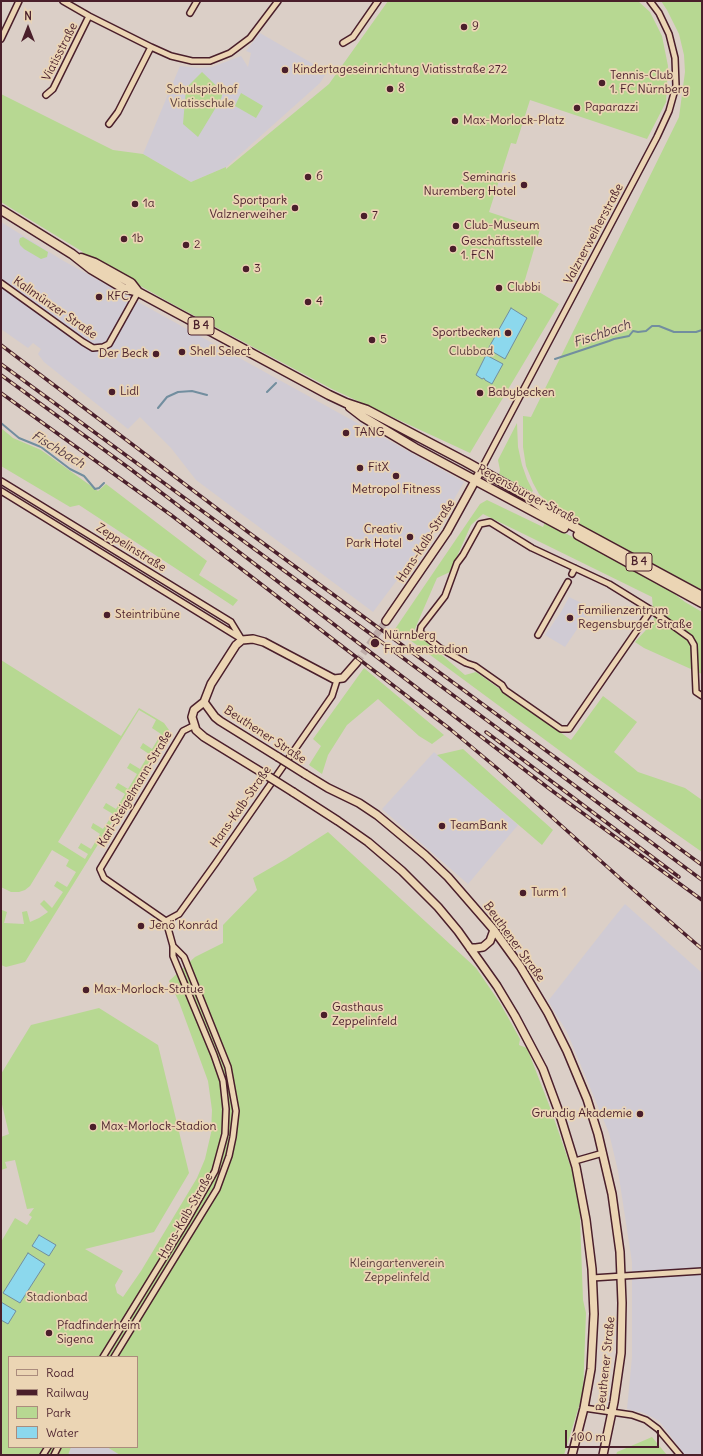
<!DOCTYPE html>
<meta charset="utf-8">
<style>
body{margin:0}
#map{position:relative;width:703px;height:1456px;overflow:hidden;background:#dbcfc7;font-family:Delius,sans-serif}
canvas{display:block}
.frame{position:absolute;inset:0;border:2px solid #4a1f2b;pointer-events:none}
.legend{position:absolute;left:8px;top:1356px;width:130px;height:92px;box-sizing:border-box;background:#ebd5b4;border:1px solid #ab8c7d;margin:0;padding:5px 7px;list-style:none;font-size:12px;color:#4a1f2b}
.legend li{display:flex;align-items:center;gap:8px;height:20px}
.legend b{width:20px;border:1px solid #ab8c7d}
.north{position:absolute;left:8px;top:8px;width:40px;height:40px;-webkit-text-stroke:3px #ebd5b4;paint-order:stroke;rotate:0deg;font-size:11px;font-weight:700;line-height:16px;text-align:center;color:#4a1f2b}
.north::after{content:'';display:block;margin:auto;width:14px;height:18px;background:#4a1f2b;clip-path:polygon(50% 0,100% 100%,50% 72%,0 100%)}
.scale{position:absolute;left:565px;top:1430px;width:94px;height:18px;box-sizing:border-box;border:2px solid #4a1f2b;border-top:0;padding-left:5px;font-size:12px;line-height:14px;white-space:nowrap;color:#4a1f2b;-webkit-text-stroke:3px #ebd5b4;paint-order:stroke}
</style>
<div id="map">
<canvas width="703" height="1456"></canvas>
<div class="frame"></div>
<ul class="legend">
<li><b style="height:5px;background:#ebd5b4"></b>Road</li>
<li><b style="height:5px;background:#4a1f2b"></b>Railway</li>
<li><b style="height:11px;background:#b7d892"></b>Park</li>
<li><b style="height:11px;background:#8cd8ed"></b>Water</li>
</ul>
<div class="north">N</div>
<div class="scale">100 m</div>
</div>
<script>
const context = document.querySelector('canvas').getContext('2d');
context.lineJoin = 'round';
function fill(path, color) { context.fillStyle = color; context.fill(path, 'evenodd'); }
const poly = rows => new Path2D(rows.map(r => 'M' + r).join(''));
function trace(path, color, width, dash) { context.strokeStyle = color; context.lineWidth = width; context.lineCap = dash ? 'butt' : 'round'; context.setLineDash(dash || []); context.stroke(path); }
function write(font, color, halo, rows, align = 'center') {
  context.font = font + ' Delius,sans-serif'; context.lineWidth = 3.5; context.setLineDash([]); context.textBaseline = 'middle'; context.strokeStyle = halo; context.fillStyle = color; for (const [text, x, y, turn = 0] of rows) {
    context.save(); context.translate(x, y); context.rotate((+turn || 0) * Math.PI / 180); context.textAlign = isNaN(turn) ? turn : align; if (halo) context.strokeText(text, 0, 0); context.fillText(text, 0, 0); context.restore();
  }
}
const built = poly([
 [260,33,327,72,320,83,226,167,191,182,143,154,180,66,199,68,212,67,241,56,248,67,251,53,246,51],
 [1,222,62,260,464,482,442,520,373,612,196,480,171,448,140,417,128,429,44,362,38,354,41,349,33,343,28,348,1,329],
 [569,597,586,605,590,610,565,647,545,635,561,612],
 [434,752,518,825,468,884,382,809],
 [625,904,702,973,702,1455,685,1455,659,1421,644,1413,627,1409,632,1357,632,1262,618,1171,609,1133,567,1032,548,1001,611,921],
 [71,1447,107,1447,120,1455,68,1455]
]);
const green = poly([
 [388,1,638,1,650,12,662,36,668,66,666,102,647,139,530,100,516,144,511,143,489,212,540,229,524,283,559,304,470,453,332,389,176,306,82,253,83,252,1,202,1,94,113,150,143,154,191,182,226,167,226,169,329,84],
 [661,1,702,1,702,590,582,526,556,510,539,494,533,483,526,466,523,447,523,416,531,417,679,117,685,72,684,55,679,34,667,10],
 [202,72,223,92,221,99,198,137,183,124,186,88],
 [241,93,263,106,256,118,235,106],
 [23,237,48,252,47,257,41,259,24,249,20,245,19,241,20,238],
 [517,423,518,447,522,465,527,479,533,491,532,492,499,474,500,470,498,460],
 [1,428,13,438,41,450,98,491,106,484,207,561,199,575,238,600,233,606,79,505,70,507,1,466],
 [487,500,543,527,545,522,668,589,685,602,702,612,702,674,644,648,635,642,654,621,652,597,483,514,471,525,450,572,437,578,414,631,465,675,476,672,571,740,603,696,637,722,614,752,638,772,685,788,702,800,702,852,594,776,395,629,480,504],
 [1,660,121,736,139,708,164,723,169,730,25,962,6,967,1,965,2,910,7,912,4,923,24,924,22,912,27,911,30,922,39,918,48,912,40,904,44,900,52,908,63,892,54,886,57,881,67,887,76,872,66,866,69,860,52,850,30,886,25,890,19,892,11,892,1,887],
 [139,710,156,720,152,728,161,734,152,749,143,743,140,748,149,754,140,769,130,763,127,768,137,774,128,789,118,783,115,788,125,794,116,809,106,803,103,808,113,814,103,829,93,823,91,828,100,834,91,849,81,843,78,848,88,854,85,859,58,842],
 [364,668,444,735,432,744,419,736,378,699,347,725,328,755,322,774,309,765,321,746,313,739],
 [463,749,553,830,542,845,437,755],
 [328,832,476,968,500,1003,520,1039,519,1045,527,1048,551,1110,579,1191,583,1300,586,1313,583,1393,564,1455,120,1455,107,1447,137,1447,137,1357,9,1357,9,1447,71,1447,68,1455,1,1455,1,1242,15,1218,27,1225,32,1217,29,1215,34,1208,27,1209,15,1160,5,1162,7,1168,1,1170,1,1137,9,1134,1,1100,1,1074,31,1025,99,1008,158,1045,189,1173,154,1232,85,1249,123,1271,115,1285,117,1293,123,1297,141,1271,197,1178,205,1159,211,1133,212,1110,208,1081,179,1002,169,981,195,957,223,943,223,925,257,890,253,878,286,859],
 [652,1437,667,1455,616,1455,617,1452]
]);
const water = poly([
 [511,308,527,318,505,359,488,349,511,308],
 [486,355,503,364,492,384,485,380,484,378,482,379,476,375,486,355],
 [39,1235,56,1245,49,1256,32,1246,39,1235],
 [28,1253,45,1264,20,1303,3,1293,28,1253],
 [1,1302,16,1311,8,1324,1,1320,1,1302]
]);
const stream = poly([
 [555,359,609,341,614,339,629,336,633,331,638,332,646,331,652,326,659,326,674,332,696,332,702,330],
 [267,392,276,383],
 [158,408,167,397,178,392,192,391,207,395],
 [1,423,19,438,41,447,70,469,84,476,95,489,99,488,104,483]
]);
const secondaryTunnel = poly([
 [357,662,386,621]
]);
const minor = poly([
 [63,1,89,16,151,47,171,56,192,61,210,61,230,53,250,38,278,1],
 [190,13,197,1],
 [1,39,19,1],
 [343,43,353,37,378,1],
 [46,95,53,89,89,16],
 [109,124,118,112,151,47],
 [1,283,83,342,93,348,103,347,109,344,138,292],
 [481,470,657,137,669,111,676,86,675,58,669,34,659,13,650,1],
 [1,481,231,622,242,640],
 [1,491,240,638],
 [572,574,575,568],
 [651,610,609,584,532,548,490,522,480,524,463,555,457,563,445,596,421,627,420,632,440,648,466,663,475,666,502,685,505,690,561,729,569,729,651,610,690,638,694,645,696,692,702,696],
 [538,635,568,582],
 [166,921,179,914,215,864,332,696,337,680],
 [166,921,104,878,100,869,183,731,193,726],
 [575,1161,603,1153],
 [592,1278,702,1271],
 [103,1357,186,1222,215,1171,225,1134,226,1109,223,1081,214,1055,173,956,173,946,166,921],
 [114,1357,217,1189,229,1156,233,1137,236,1111,228,1067,184,957,173,946],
 [584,1408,632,1415,646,1420,658,1429,680,1455],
 [43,1455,48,1447],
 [54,1455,58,1447]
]);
const secondary = poly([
 [386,621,447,532,481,470],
 [204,702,211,684,236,645,242,640,253,639,264,642,334,679,343,678,357,662],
 [204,702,194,710,192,717,196,730,204,737,266,775],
 [204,702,215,717,220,721,278,757],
 [305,774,328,788,359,803,377,815,425,855,448,877,494,930,520,966,548,1013,567,1051,587,1099,598,1134,612,1194,620,1252,622,1303,621,1353,614,1402,603,1455],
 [293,792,338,821,368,842,402,871,438,907,458,931,497,986,515,1016,543,1069,560,1115,576,1167,586,1220,592,1269,594,1314,591,1369,584,1408,572,1455],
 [470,948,476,948,483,947,490,941,494,930]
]);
const primary = poly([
 [1,210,72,254,91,269,123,288,138,292,329,395,346,403,367,410,466,462,525,495,556,517,702,596],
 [81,258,95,263,131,283,138,292],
 [350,407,363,417,415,448,564,528],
 [578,535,702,603]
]);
const rail = poly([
 [1,345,248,532,702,865],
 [1,364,368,632,702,880],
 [1,375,129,468,551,790,702,900],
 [1,393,171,515,450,729,498,769,622,880,702,949],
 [486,732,679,877]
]);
const secondaryBridge = poly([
 [278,757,305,774],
 [266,775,293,792]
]);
const markers = [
 [464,27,4,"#4a1f2b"],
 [285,70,4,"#4a1f2b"],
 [602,83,4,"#4a1f2b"],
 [390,89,4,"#4a1f2b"],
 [577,108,4,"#4a1f2b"],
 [455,121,4,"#4a1f2b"],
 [308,177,4,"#4a1f2b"],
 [524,185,4,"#4a1f2b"],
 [135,204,4,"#4a1f2b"],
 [295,208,4,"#4a1f2b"],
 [364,216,4,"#4a1f2b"],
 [456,226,4,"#4a1f2b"],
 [124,239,4,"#4a1f2b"],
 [186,245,4,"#4a1f2b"],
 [453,249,4,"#4a1f2b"],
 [246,269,4,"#4a1f2b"],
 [499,288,4,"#4a1f2b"],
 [99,297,4,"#4a1f2b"],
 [308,302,4,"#4a1f2b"],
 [508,333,4,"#4a1f2b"],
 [372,340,4,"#4a1f2b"],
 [182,352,4,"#4a1f2b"],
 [156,354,4,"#4a1f2b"],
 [112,392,4,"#4a1f2b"],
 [480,393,4,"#4a1f2b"],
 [346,433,4,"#4a1f2b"],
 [360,468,4,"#4a1f2b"],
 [396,476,4,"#4a1f2b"],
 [410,537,4,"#4a1f2b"],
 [107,615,4,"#4a1f2b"],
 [570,618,4,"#4a1f2b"],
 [375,643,5,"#4a1f2b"],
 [442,826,4,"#4a1f2b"],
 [523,893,4,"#4a1f2b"],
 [141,926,4,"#4a1f2b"],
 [86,990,4,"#4a1f2b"],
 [324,1015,4,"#4a1f2b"],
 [640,1114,4,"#4a1f2b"],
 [93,1127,4,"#4a1f2b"],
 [49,1333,4,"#4a1f2b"]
];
const shields = [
 [201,326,26],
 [639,562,26]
];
const shieldNames = [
 ["B 4",201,326],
 ["B 4",639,562]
];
const poiNames = [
 ["9",472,27],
 ["Kindertageseinrichtung Viatisstraße 272",293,70],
 ["Tennis-Club",610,76],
 ["1. FC Nürnberg",610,90],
 ["8",398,89],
 ["Paparazzi",585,108],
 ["Max-Morlock-Platz",463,121],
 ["6",316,177],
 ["Seminaris",516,178,"right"],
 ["Nuremberg Hotel",516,192,"right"],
 ["Sportpark",287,201,"right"],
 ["Valznerweiher",287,215,"right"],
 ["1a",143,204],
 ["7",372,216],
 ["Club-Museum",464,226],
 ["1b",132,239],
 ["Geschäftsstelle",461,242],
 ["1. FCN",461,256],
 ["2",194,245],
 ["3",254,269],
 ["Clubbi",507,288],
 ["KFC",107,297],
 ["4",316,302],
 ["Sportbecken",500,333,"right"],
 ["5",380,340],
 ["Shell Select",190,352],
 ["Der Beck",148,354,"right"],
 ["Lidl",120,392],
 ["Babybecken",488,393],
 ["TANG",354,433],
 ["FitX",368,468],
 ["Metropol Fitness",396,490,"center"],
 ["Creativ",402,530,"right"],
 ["Park Hotel",402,544,"right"],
 ["Familienzentrum",578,611],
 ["Regensburger Straße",578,625],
 ["Steintribüne",115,615],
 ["Nürnberg",384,636],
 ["Frankenstadion",384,650],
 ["TeamBank",450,826],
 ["Turm 1",531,893],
 ["Jenö Konrád",149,926],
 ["Max-Morlock-Statue",94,990],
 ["Gasthaus",332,1008],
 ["Zeppelinfeld",332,1022],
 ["Grundig Akademie",632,1114,"right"],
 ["Max-Morlock-Stadion",101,1127],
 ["Pfadfinderheim",57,1326],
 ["Sigena",57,1340]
];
const streetNames = [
 ["Viatisstraße",60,52,-63],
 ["Valznerweiherstraße",594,234,-62],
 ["Kallmünzer Straße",55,308,35],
 ["Regensburger Straße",528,495,28],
 ["Hans-Kalb-Straße",426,541,-57],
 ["Zeppelinstraße",131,548,32],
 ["Beuthener Straße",265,735,33],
 ["Karl-Steigelmann-Straße",135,789,-59],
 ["Hans-Kalb-Straße",241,807,-55],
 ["Beuthener Straße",514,942,54],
 ["Hans-Kalb-Straße",186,1216,-60],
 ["Beuthener Straße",606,1364,-84]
];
const parkNames = [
 ["Schulspielhof",202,90],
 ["Viatisschule",202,104],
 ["Clubbad",471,352],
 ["Kleingartenverein",397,1264],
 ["Zeppelinfeld",397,1278],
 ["Stadionbad",57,1298]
];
const waterNames = [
 ["Fischbach",602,334,-19],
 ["Fischbach",58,450,31]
];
fill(built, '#d0cbd4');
fill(green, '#b7d892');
fill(water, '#8cd8ed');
trace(water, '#728e9f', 1);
trace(stream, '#728e9f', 2);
trace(secondaryTunnel, '#beaca8', 7, [7, 3.5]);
trace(minor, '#4a1f2b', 8);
trace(secondary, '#4a1f2b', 10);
trace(primary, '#4a1f2b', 11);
trace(minor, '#ebd5b4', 5);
trace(secondary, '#ebd5b4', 7);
trace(primary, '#ebd5b4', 8);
trace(rail, '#4a1f2b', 3.5);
trace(rail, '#ebd5b4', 2, [6]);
trace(secondaryBridge, '#4a1f2b', 10, []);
trace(secondaryBridge, '#ebd5b4', 7);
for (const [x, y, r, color] of markers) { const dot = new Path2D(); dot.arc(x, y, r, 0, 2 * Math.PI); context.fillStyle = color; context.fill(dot); trace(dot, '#ebd5b4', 1.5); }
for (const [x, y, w] of shields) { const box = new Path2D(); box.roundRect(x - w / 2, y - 9, w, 18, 3); context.fillStyle = '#ebd5b4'; context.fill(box); trace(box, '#4a1f2b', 1); }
write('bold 11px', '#4a1f2b', null, shieldNames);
write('12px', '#4a1f2b', '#ebd5b4', poiNames, 'left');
write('12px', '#4a1f2b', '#ebd5b4', streetNames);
write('12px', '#5a3b3a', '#ebd5b4', parkNames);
write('italic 13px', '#543b48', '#ebd5b4', waterNames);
</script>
